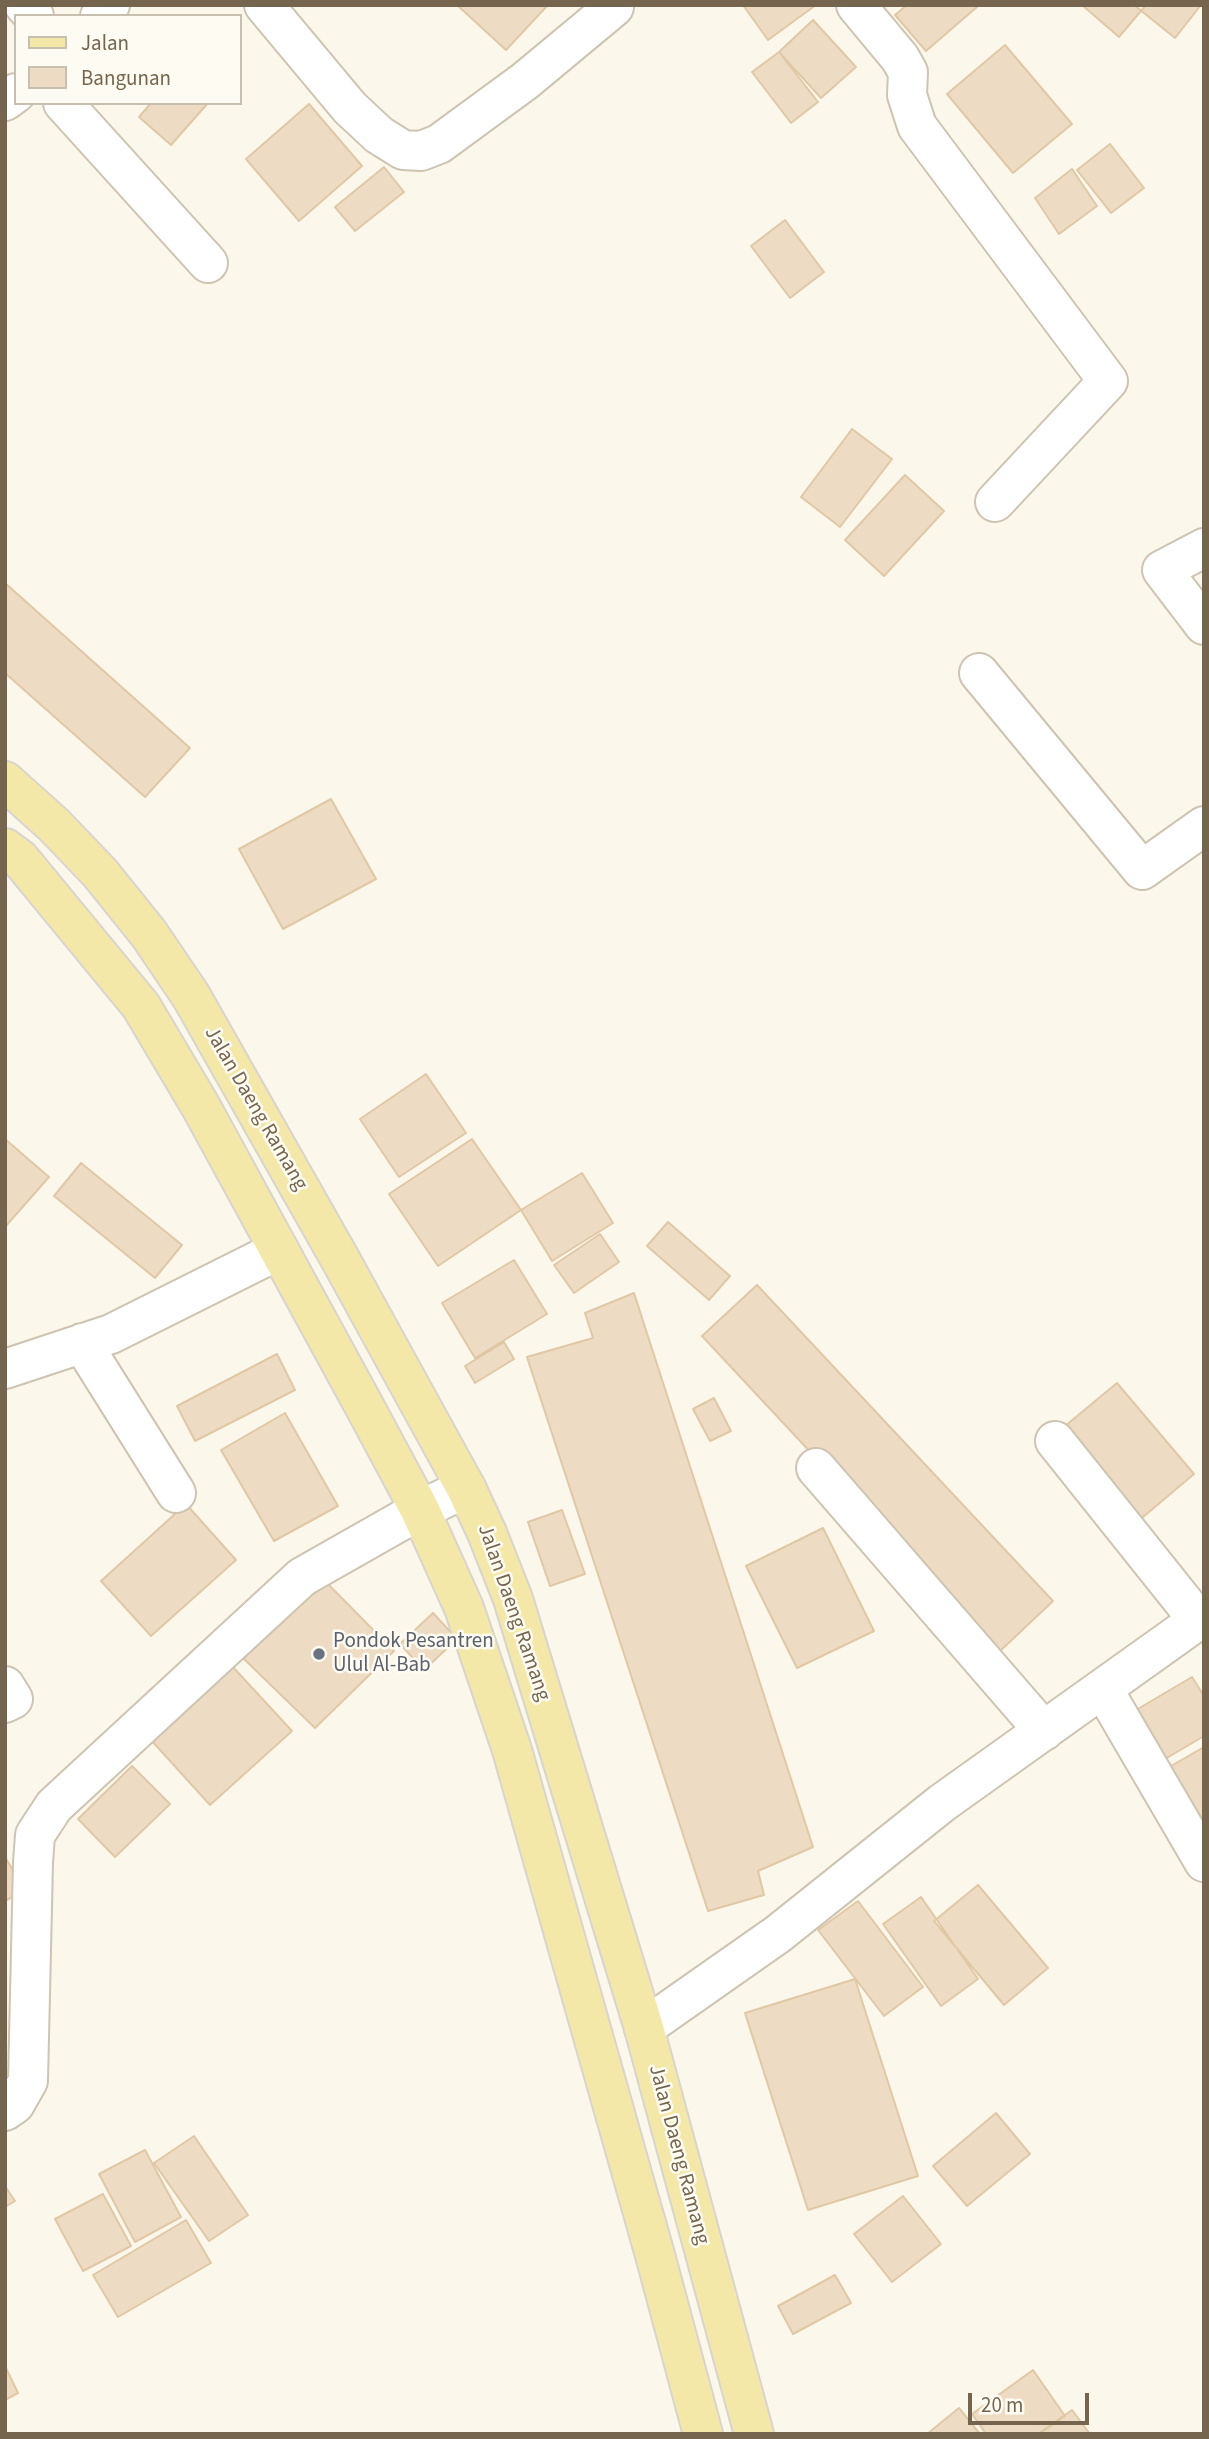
<!DOCTYPE html>
<style>
body{margin:0}
#map{position:relative;width:1209px;height:2439px;overflow:hidden;background:#fbf8eb;font-family:"Source Sans 3",sans-serif}
canvas{display:block}
.frame{position:absolute;inset:0;border:7px solid #75654f;pointer-events:none}
.legend{position:absolute;left:14px;top:14px;width:228px;height:91px;box-sizing:border-box;background:#fefcf2;border:2px solid #c7c0b1;margin:0;padding:9px 12px;list-style:none;font-size:21px;color:#75654f}
.legend li{display:flex;align-items:center;gap:14px;height:35px}
.legend b{width:35px;border:2px solid #c7c0b1}
.scale{position:absolute;left:968px;top:2393px;width:121px;height:32px;box-sizing:border-box;border:4px solid #75654f;border-top:0;padding-left:9px;font-size:21px;line-height:24px;white-space:nowrap;color:#75654f;-webkit-text-stroke:5px #fefcf2;paint-order:stroke}
</style>
<div id="map">
<canvas width="1209" height="2439"></canvas>
<div class="frame"></div>
<ul class="legend">
<li><b style="height:9px;background:#f4e8a9"></b>Jalan</li>
<li><b style="height:19px;background:#eddcc3"></b>Bangunan</li>
</ul>
<div class="scale">20 m</div>
</div>
<script>
const context = document.querySelector('canvas').getContext('2d');
context.lineJoin = 'round';
function fill(path, color) { context.fillStyle = color; context.fill(path, 'evenodd'); }
const poly = rows => new Path2D(rows.map(r => 'M' + r).join(''));
function trace(path, color, width, dash) { context.strokeStyle = color; context.lineWidth = width; context.lineCap = dash ? 'butt' : 'round'; context.setLineDash(dash || []); context.stroke(path); }
function write(font, color, halo, rows, align = 'center') {
  context.font = font + ' "Source Sans 3",sans-serif'; context.lineWidth = 5; context.setLineDash([]); context.textBaseline = 'middle'; context.strokeStyle = halo; context.fillStyle = color; for (const [text, x, y, turn = 0] of rows) {
    context.save(); context.translate(x, y); context.rotate((+turn || 0) * Math.PI / 180); context.textAlign = isNaN(turn) ? turn : align; if (halo) context.strokeText(text, 0, 0); context.fillText(text, 0, 0); context.restore();
  }
}
const building = poly([
 [457,5,548,5,506,50,457,5],
 [743,5,816,5,768,40,743,5],
 [907,5,975,5,977,7,926,51,895,15,907,5],
 [1082,5,1146,5,1119,37,1082,5],
 [1134,5,1201,5,1175,38,1134,5],
 [813,20,856,67,821,98,779,52,813,20],
 [1005,45,1072,124,1013,173,947,94,1005,45],
 [779,52,818,102,791,123,752,72,779,52],
 [151,103,208,103,171,145,139,117,151,103],
 [309,104,362,166,299,221,246,159,309,104],
 [1110,144,1144,188,1111,213,1077,170,1110,144],
 [384,167,404,192,355,231,335,207,384,167],
 [1072,169,1097,206,1059,234,1035,198,1072,169],
 [785,220,824,272,790,298,751,246,785,220],
 [852,429,892,459,840,527,801,497,852,429],
 [905,475,944,511,884,576,845,540,905,475],
 [5,583,190,748,145,797,5,673,5,583],
 [331,799,376,879,283,929,239,849,331,799],
 [426,1074,466,1133,399,1177,360,1119,426,1074],
 [5,1139,49,1177,5,1227,5,1139],
 [472,1139,521,1210,438,1266,389,1194,472,1139],
 [81,1163,182,1245,155,1278,54,1196,81,1163],
 [582,1173,613,1223,552,1261,521,1210,582,1173],
 [668,1222,730,1276,709,1300,647,1246,668,1222],
 [600,1234,619,1262,574,1293,554,1265,600,1234],
 [514,1260,547,1314,475,1358,442,1303,514,1260],
 [757,1285,1053,1601,998,1653,702,1336,757,1285],
 [634,1293,813,1847,758,1871,764,1895,708,1911,527,1357,593,1338,585,1313,634,1293],
 [504,1342,514,1359,475,1383,465,1366,504,1342],
 [277,1354,295,1390,195,1441,177,1406,277,1354],
 [1117,1383,1194,1474,1136,1523,1059,1431,1117,1383],
 [714,1398,731,1431,710,1441,693,1409,714,1398],
 [285,1413,338,1506,274,1541,221,1450,285,1413],
 [186,1504,236,1560,151,1636,101,1581,186,1504],
 [562,1510,585,1574,550,1586,528,1522,562,1510],
 [823,1528,874,1631,797,1668,746,1566,823,1528],
 [323,1579,394,1651,315,1728,243,1658,323,1579],
 [433,1613,457,1639,424,1670,400,1644,433,1613],
 [232,1666,292,1731,210,1805,151,1740,232,1666],
 [1192,1677,1204,1696,1204,1736,1160,1762,1131,1713,1192,1677],
 [1204,1747,1204,1849,1159,1773,1204,1747],
 [132,1766,170,1804,115,1857,78,1819,132,1766],
 [5,1857,25,1890,5,1901,5,1857],
 [978,1885,1048,1968,1004,2005,934,1921,978,1885],
 [921,1897,978,1979,941,2006,883,1924,921,1897],
 [858,1901,923,1987,884,2016,818,1930,858,1901],
 [855,1979,918,2176,808,2210,745,2013,855,1979],
 [996,2113,1030,2154,967,2206,933,2166,996,2113],
 [194,2136,248,2215,209,2241,154,2163,194,2136],
 [145,2150,181,2217,135,2242,99,2174,145,2150],
 [5,2186,15,2201,5,2207,5,2186],
 [103,2194,131,2246,83,2271,55,2219,103,2194],
 [903,2196,941,2244,892,2282,854,2234,903,2196],
 [186,2220,211,2263,118,2317,93,2275,186,2220],
 [835,2275,851,2303,793,2334,778,2306,835,2275],
 [5,2366,18,2393,5,2400,5,2366],
 [1033,2370,1065,2416,1039,2434,986,2434,972,2414,1033,2370],
 [959,2408,980,2434,927,2434,959,2408],
 [1072,2410,1090,2434,1038,2434,1072,2410]
]);
const minor = poly([
 [24,5,34,16],
 [264,5,350,108,379,135,403,150,421,151,439,144,525,81,614,7],
 [856,5,900,58,908,72,907,95,917,126,1108,381,995,502],
 [100,16,110,5],
 [5,101,16,93],
 [63,103,208,263],
 [1204,548,1162,570,1204,625],
 [979,673,1142,870,1204,826],
 [82,1343,176,1493],
 [5,1369,111,1334,279,1250],
 [1055,1441,1198,1620],
 [816,1468,1044,1731],
 [5,1686,13,1699,5,1703],
 [1103,1689,1204,1862],
 [644,2028,778,1934,942,1803,1204,1616],
 [5,2111,15,2104,28,2081,33,1863,35,1835,54,1806,302,1577,420,1510,466,1488]
]);
const major = poly([
 [5,781,54,825,100,873,149,934,191,996,339,1257,466,1488,487,1533,513,1599,644,2028,754,2434],
 [5,848,20,859,141,1006,201,1107,368,1413,420,1510,464,1608,512,1750,655,2255,703,2434]
]);
const markers = [
 [319,1654,7,"#6b7280"]
];
const streetNames = [
 ["Jalan Daeng Ramang",255,1109,60],
 ["Jalan Daeng Ramang",513,1613,71],
 ["Jalan Daeng Ramang",678,2155,75]
];
const worshipNames = [
 ["Pondok Pesantren",333,1642],
 ["Ulul Al-Bab",333,1666]
];
fill(building, '#eddcc3');
trace(building, '#e0c8a6', 2);
trace(minor, '#cdc4b1', 42);
trace(major, '#d8d4ce', 42);
trace(minor, '#fff', 38);
trace(major, '#f4e8a9', 38);
for (const [x, y, r, color] of markers) { const dot = new Path2D(); dot.arc(x, y, r, 0, 2 * Math.PI); context.fillStyle = color; context.fill(dot); trace(dot, '#fefcf2', 2.5); }
write('21px', '#75654f', '#fefcf2', streetNames);
write('21px', '#5b616d', '#fefcf2', worshipNames, 'left');
</script>
